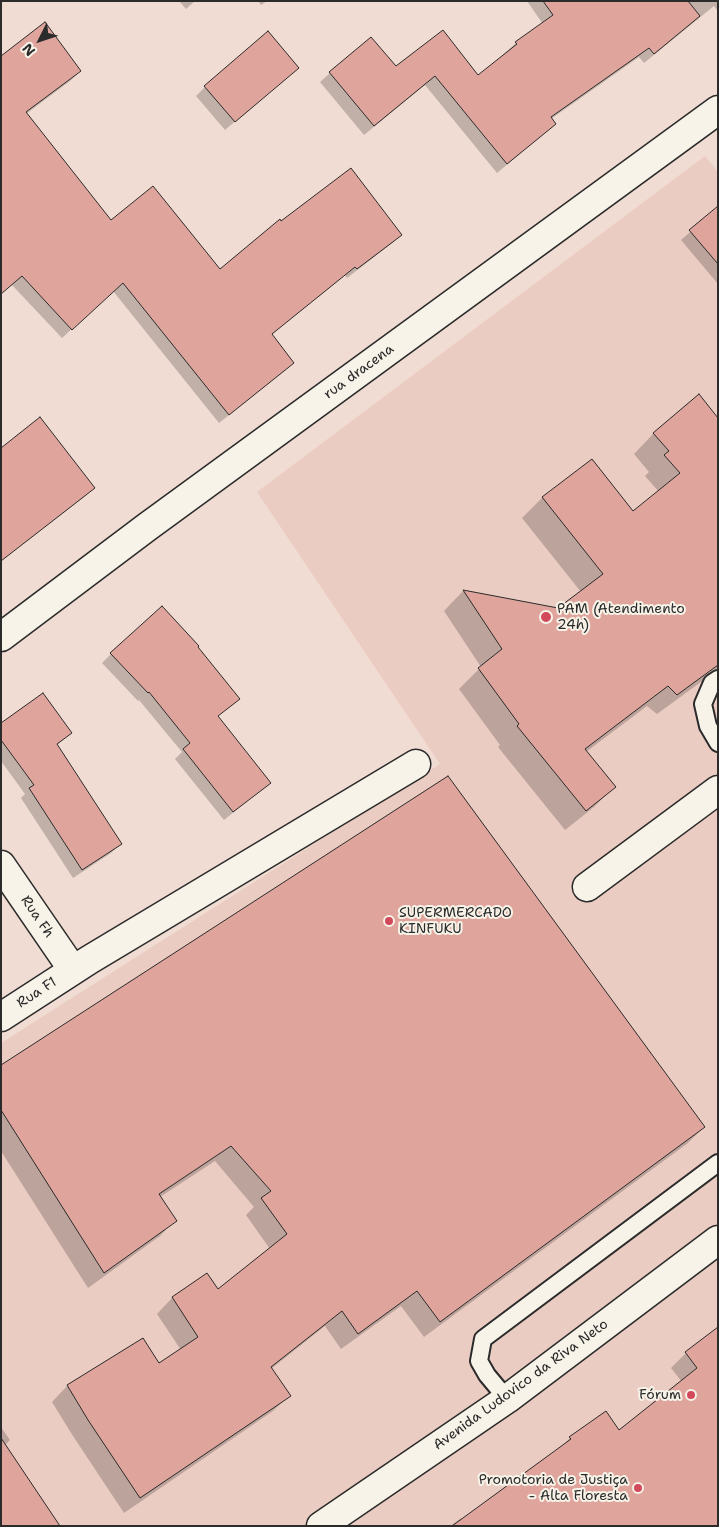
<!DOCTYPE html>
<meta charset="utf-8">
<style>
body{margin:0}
#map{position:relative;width:719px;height:1527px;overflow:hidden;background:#f0dcd2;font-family:"Shantell Sans",sans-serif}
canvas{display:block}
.frame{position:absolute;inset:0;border:2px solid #2b2b2b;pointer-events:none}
.north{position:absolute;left:15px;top:15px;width:50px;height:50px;-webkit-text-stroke:4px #f7f3e8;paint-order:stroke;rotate:229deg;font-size:14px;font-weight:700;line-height:20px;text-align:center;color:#2b2b2b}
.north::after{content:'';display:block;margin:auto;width:18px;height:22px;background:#2b2b2b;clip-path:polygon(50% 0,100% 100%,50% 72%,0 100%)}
</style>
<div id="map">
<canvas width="719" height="1527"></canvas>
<div class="frame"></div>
<div class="north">N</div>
</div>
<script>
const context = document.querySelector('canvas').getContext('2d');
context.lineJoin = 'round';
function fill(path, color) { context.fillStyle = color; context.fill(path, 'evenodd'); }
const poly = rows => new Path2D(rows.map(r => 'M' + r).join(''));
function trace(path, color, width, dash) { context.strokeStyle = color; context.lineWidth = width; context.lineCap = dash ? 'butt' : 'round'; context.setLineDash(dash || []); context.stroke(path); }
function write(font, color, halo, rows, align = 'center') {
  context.font = font + ' "Shantell Sans",sans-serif'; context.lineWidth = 4; context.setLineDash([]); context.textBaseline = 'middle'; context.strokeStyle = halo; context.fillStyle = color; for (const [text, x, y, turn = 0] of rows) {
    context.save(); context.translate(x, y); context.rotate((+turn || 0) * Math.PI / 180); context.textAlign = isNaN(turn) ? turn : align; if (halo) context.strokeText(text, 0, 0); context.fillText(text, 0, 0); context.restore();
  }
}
const built = poly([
 [705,156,718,172,718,1526,1,1526,1,1043,440,764,257,492]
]);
const shadow = poly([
 [179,1,195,1,186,9],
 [258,1,267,1,261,5],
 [527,1,718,1,718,9,717,10,714,6,644,63,639,57,551,119,554,124,545,133,497,173,425,85,364,135,320,82,330,73,396,68,478,77,516,43,543,24],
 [1,58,80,71,70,81,26,114,110,221,219,271,401,235,391,244,347,278,345,275,271,335,293,362,283,372,219,423,113,291,62,338,12,285,1,294],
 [289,76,225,130,196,96,205,87],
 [718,208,718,284,681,240],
 [699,396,718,420,718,696,705,679,657,714,647,706,586,752,614,787,594,807,565,830,498,747,500,745,459,689,481,667,444,611,463,591,558,609,581,592,522,518,542,498,592,461,632,513,659,492,645,476,649,472,634,454,653,434],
 [1,449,93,488,84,497,1,561],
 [111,654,238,699,217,717,269,782,260,791,224,820,175,759,182,752,139,700,138,701,102,663],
 [1,724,71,733,56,746,120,844,111,853,73,878,21,798,25,794,1,761],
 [1,1066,704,1127,688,1143,424,1337,401,1306,341,1349,325,1326,271,1369,289,1396,273,1411,124,1513,73,1436,52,1402,67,1386,143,1340,159,1365,181,1350,157,1314,172,1298,207,1275,218,1291,270,1249,246,1215,254,1207,215,1161,160,1197,175,1220,160,1236,88,1288,1,1151],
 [716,1329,718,1526,450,1526,461,1518,462,1520,558,1450,570,1438,606,1413,619,1432,682,1382,671,1368,686,1353],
 [1,1427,10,1440,5,1445,1,1526]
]);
const building = poly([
 [543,1,688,1,700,16,654,54,649,48,551,117,556,124,507,164,435,76,374,126,329,72,371,37,396,66,443,30,478,75,517,44,515,42,553,15,543,1],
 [45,22,81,71,26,112,111,220,153,186,220,269,280,219,281,221,351,168,402,235,357,269,355,267,272,334,294,363,229,415,123,283,72,330,22,276,1,294,1,56,45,22],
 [268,31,299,68,235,122,204,86,268,31],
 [718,206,718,264,689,230,718,206],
 [699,394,718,418,718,665,677,695,668,686,585,749,616,787,586,811,517,726,519,724,478,668,502,649,463,590,558,608,603,574,542,497,592,459,633,511,680,473,664,455,669,451,653,433,699,394],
 [40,417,95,488,1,561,1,448,40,417],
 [162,606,199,646,198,647,240,699,218,716,271,783,233,812,183,749,190,743,149,692,148,693,110,653,162,606],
 [43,693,72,733,57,744,122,844,82,870,29,788,34,785,1,740,1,723,43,693],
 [448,776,705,1127,440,1322,417,1291,358,1334,342,1311,271,1367,291,1396,140,1498,88,1420,67,1385,143,1338,159,1363,198,1337,172,1297,207,1273,218,1289,287,1234,261,1198,271,1191,231,1146,159,1194,177,1221,104,1273,1,1110,1,1065,448,776],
 [718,1327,718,1526,452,1526,571,1439,569,1437,606,1411,619,1430,697,1368,685,1352,718,1327],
 [1,1438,60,1526,1,1526,1,1438]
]);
const service = poly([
 [718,679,712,683,703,704,708,726,718,743],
 [507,1399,487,1375,479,1361,483,1339,718,1163]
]);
const minor = poly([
 [1,637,147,527,718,110],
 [1,865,73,970],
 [587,887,718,790],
 [1,1017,89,960,416,764]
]);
const tertiary = poly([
 [321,1526,507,1399,718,1240]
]);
const markers = [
 [546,617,6,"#d1495b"],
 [389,921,5,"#d1495b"],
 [691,1395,5,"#d1495b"],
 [638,1488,5,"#d1495b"]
];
const streetNames = [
 ["rua dracena",359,372,-36],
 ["Rua Fh",37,917,56],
 ["Rua F1",37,993,-33],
 ["Avenida Ludovico da Riva Neto",521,1385,-36]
];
const poiNames = [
 ["PAM (Atendimento",557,609],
 ["24h)",557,625],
 ["SUPERMERCADO",399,913],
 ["KINFUKU",399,929],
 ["Fórum",681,1395,"right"],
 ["Promotoria de Justiça",628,1480,"right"],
 ["- Alta Floresta",628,1496,"right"]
];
fill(built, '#ebccc2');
fill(shadow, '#0003');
fill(building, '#dfa59d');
trace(building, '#2b2b2b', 1);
trace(service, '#2b2b2b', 20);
trace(minor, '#2b2b2b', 31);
trace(tertiary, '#2b2b2b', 31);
trace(service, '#f7f3e8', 16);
trace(minor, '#f7f3e8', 28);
trace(tertiary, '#f7f3e8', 28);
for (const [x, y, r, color] of markers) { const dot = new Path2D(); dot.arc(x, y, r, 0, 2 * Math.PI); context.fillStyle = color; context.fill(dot); trace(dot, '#f7f3e8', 2); }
write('14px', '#2b2b2b', '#f7f3e8', streetNames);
write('14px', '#2b2b2b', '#f7f3e8', poiNames, 'left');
</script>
